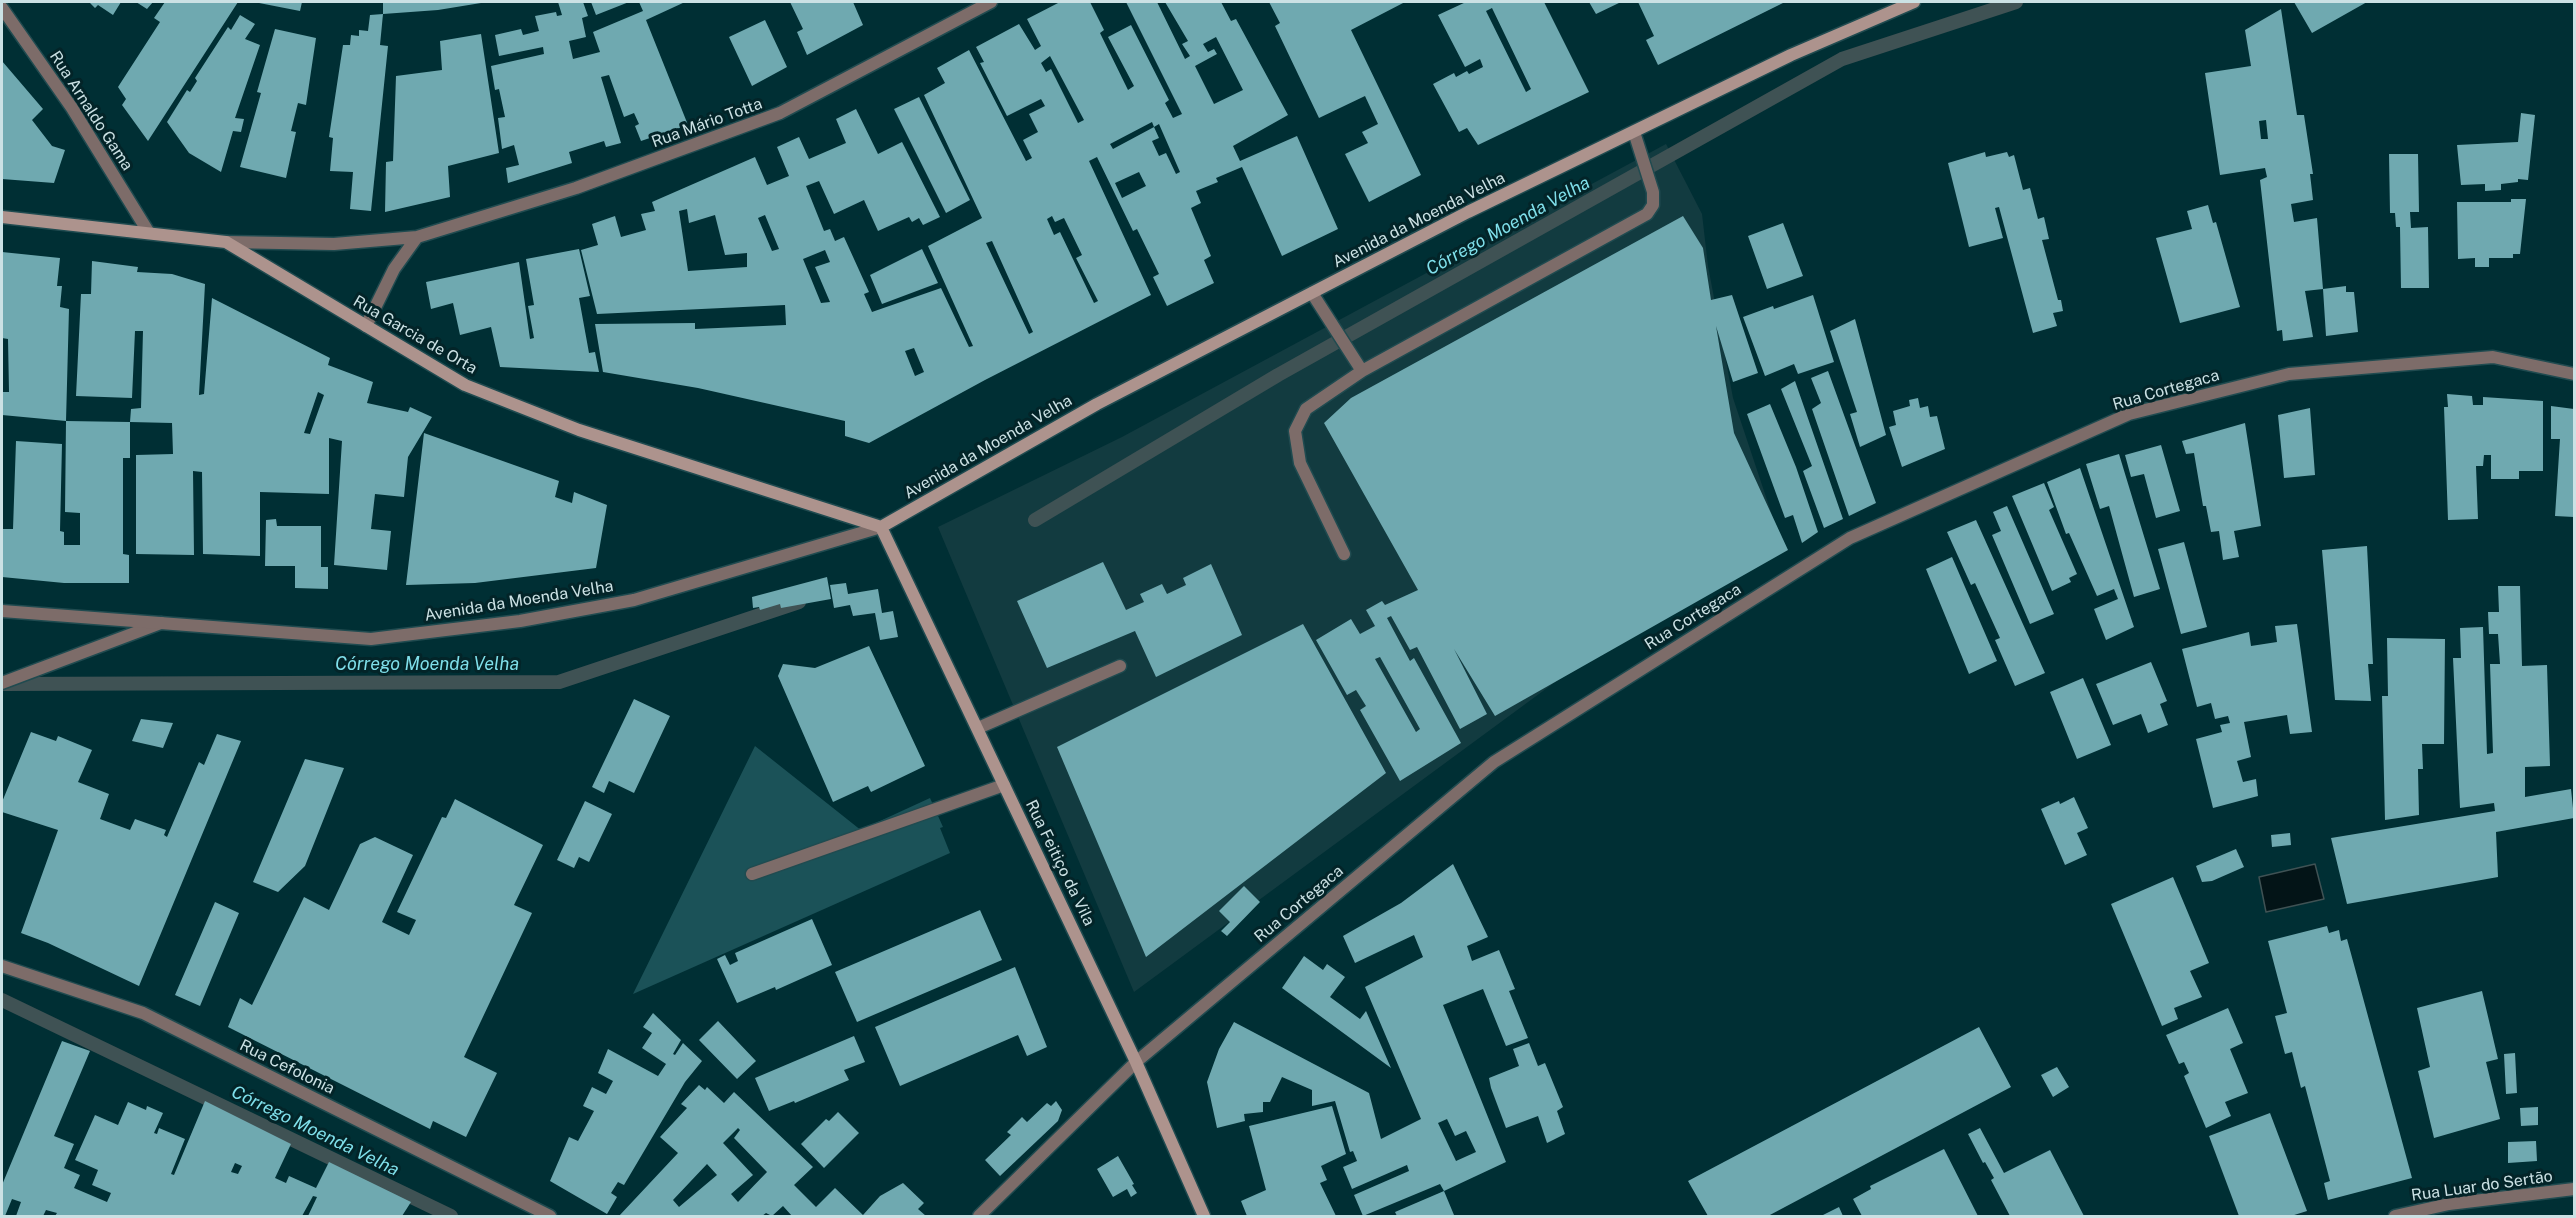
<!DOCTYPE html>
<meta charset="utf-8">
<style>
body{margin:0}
#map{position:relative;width:2576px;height:1218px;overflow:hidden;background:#002f34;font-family:"Public Sans",sans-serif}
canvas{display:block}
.frame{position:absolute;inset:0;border:3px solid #cbe1e4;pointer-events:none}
</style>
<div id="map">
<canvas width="2576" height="1218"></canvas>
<div class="frame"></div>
</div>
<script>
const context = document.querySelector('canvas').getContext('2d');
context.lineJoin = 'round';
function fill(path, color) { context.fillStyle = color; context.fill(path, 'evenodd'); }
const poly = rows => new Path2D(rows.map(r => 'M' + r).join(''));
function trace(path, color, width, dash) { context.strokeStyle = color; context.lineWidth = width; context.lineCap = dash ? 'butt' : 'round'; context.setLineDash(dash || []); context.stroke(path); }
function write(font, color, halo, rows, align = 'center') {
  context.font = font + ' "Public Sans",sans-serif'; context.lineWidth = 6; context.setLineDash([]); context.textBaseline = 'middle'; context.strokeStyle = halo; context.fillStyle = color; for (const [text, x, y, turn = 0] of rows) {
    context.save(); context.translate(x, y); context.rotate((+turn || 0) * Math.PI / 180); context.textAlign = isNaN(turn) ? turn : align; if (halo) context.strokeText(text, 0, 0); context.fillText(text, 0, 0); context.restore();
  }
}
const built = poly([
 [1666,144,1702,214,1708,266,1733,398,1777,530,1577,666,1134,992,938,527,1122,437]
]);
const green = poly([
 [755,746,862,831,869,831,867,827,930,798,943,827,940,828,950,853,633,994]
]);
const water = poly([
 [2315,864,2324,899,2266,912,2259,877,2315,864]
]);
const stream = poly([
 [1035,520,1278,375,1842,59,2016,2],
 [2,684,559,682,799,602],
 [2,1000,451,1216]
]);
const building = poly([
 [91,2,121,2,113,15,98,5,95,8,90,3],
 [136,2,153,2,147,9],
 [165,2,238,2,148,141,122,105,126,99,118,87,160,22,154,18],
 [254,2,302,2,300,11],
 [383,2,481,2,481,3,438,10,383,14],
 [558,2,583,2,588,16,582,18,586,37,569,41,573,59,600,52,593,32,643,11,639,2,685,2,646,20,688,125,641,141,635,126,639,124,634,113,624,117,609,75,601,77,621,143,606,147,604,141,569,152,572,163,508,183,506,168,519,165,514,145,502,149,498,118,505,117,499,89,495,90,491,66,544,54,543,47,499,56,495,35,521,29,523,35,539,31,535,16,556,12,557,16,562,15],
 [591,2,629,2,596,15],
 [790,2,853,2,863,25,807,55,797,32,803,29],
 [1060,2,1090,2,1104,30,1100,33,1128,90,1134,86,1108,37,1131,25,1169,100,1165,103,1173,118,1182,114,1126,2,1157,2,1185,59,1190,56,1182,44,1188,41,1165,2,1221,2,1231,21,1236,19,1288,115,1233,146,1240,161,1297,136,1338,229,1282,256,1242,167,1216,178,1218,182,1196,191,1201,203,1191,208,1211,256,1204,260,1214,283,1167,306,1153,277,1159,274,1137,229,1133,231,1097,157,1089,161,1151,295,985,380,869,443,845,436,845,421,698,388,603,372,595,324,695,323,695,329,786,325,785,305,597,314,581,250,598,245,592,224,615,216,621,237,646,230,641,214,655,211,652,202,755,157,767,185,789,176,777,147,799,137,809,159,846,143,836,119,856,109,878,154,902,142,940,217,923,225,919,218,912,222,909,217,878,231,864,200,834,214,819,181,806,186,824,231,830,229,835,241,844,237,869,292,864,294,872,312,941,288,969,347,973,346,928,246,982,218,924,95,945,83,937,68,969,50,1026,161,1032,158,1023,140,1038,132,1029,114,1045,106,1041,99,1007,116,980,63,984,62,976,47,1019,24,1035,50,1041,46,1027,19],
 [1216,37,1243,90,1214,104,1195,66,1217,54,1214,49,1208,52,1203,44],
 [1050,56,1084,120,1078,123,1051,69,1046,72,1041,63],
 [1152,122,1154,127,1159,124,1180,172,1176,174,1166,153,1159,156,1152,141,1159,138,1154,127,1113,149,1110,144],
 [1139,172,1146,186,1122,198,1115,183],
 [687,209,689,223,715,215,725,255,747,253,747,267,688,271,679,211],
 [765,215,779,249,772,251,758,218],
 [1052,216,1055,222,1064,218,1082,255,1076,258,1098,301,1094,303,1060,232,1054,235,1047,219],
 [992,241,1033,332,1029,334,986,243],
 [825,250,830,262,815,267,830,302,821,303,803,259],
 [914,348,924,372,915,376,905,351],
 [1269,2,1405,2,1351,30,1421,175,1369,202,1345,154,1368,143,1362,132,1378,124,1365,96,1319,118,1275,26,1280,23],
 [1466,2,1544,2,1589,92,1478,145,1467,128,1459,132,1433,84,1454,73,1456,77,1467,71,1469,74,1483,67,1480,59,1465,67,1438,15],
 [1492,8,1531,89,1526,92,1486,11],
 [1589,2,1621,2,1596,14],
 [1638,2,1785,2,1658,65,1646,40,1654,36],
 [2294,2,2367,2,2312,33],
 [2281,9,2297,115,2304,115,2313,174,2310,174,2313,200,2291,204,2294,222,2317,218,2323,289,2305,291,2313,337,2283,341,2282,330,2277,331,2260,180,2267,177,2265,168,2220,175,2205,73,2251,66,2245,30],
 [2266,120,2268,139,2261,139,2259,121],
 [383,14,380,45,388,46,371,211,350,209,353,172,330,171,333,138,329,137,343,45,350,45,351,35,359,36,359,30,368,31,370,15],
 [240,15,255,24,245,39,260,45,235,118,244,119,241,132,233,131,221,172,189,153,167,122,187,90,190,92,197,81,195,78,228,27,231,30],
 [765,20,787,67,752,86,729,37],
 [275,29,316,38,306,105,298,103,291,131,296,132,286,178,240,167,261,93,257,92],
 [481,34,499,153,448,166,450,197,385,212,386,162,393,161,396,76,442,70,440,41],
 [2,61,43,109,32,120,52,146,65,150,54,183,2,179],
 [919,97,970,200,946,213,894,109],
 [2521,113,2535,115,2528,180,2518,179,2518,182,2501,184,2501,190,2485,191,2485,184,2461,185,2457,145,2518,142],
 [1985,152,1986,157,2007,152,2009,157,2014,155,2023,190,2030,188,2038,219,2044,217,2049,239,2042,240,2058,300,2061,300,2063,311,2053,313,2057,326,2033,333,1999,207,1995,208,2003,238,1969,247,1948,163],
 [2389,154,2418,154,2419,212,2410,212,2411,228,2428,227,2429,288,2401,288,2400,227,2396,227,2395,213,2390,213],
 [2511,199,2526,199,2520,254,2513,254,2513,258,2489,258,2489,267,2475,267,2475,258,2458,259,2457,202,2511,202],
 [2208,205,2213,223,2216,222,2240,307,2180,323,2156,238,2192,229,2187,211],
 [1683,216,1703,248,1711,300,1732,295,1758,373,1733,382,1716,326,1734,433,1788,550,1495,716,1454,649,1487,714,1460,729,1417,647,1410,650,1391,616,1387,618,1410,661,1414,658,1461,743,1400,781,1360,710,1366,706,1356,690,1347,695,1316,640,1351,619,1360,634,1375,626,1366,610,1382,601,1385,605,1418,590,1324,423,1351,398],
 [1380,657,1420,729,1416,732,1375,659],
 [1783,223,1803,276,1767,289,1748,236],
 [579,249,590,296,579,298,589,353,595,352,599,372,500,367,491,327,460,335,453,303,431,309,426,282,519,262,530,339,534,338,528,306,534,305,526,259],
 [922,249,938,283,882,304,870,275],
 [2,252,60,258,57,286,62,286,60,307,69,309,66,421,2,415,2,392,9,392,8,339,2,338],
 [92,261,138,267,137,272,172,274,205,284,199,395,204,394,212,298,330,358,328,365,373,382,367,403,408,412,410,407,432,417,408,457,404,497,375,494,371,529,391,531,387,570,334,565,342,441,329,438,329,494,260,492,260,556,203,554,202,472,193,471,194,555,136,554,136,455,173,454,172,423,130,422,131,409,141,408,143,331,135,331,132,398,76,396,81,294,91,294],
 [318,392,324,395,310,434,304,433],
 [2346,286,2346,292,2354,292,2358,332,2326,336,2323,289],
 [1813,295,1834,362,1798,374,1794,364,1765,376,1743,317,1773,306,1774,309],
 [1855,319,1886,435,1860,447,1850,414,1857,412,1830,331],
 [1828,371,1876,503,1849,516,1812,409,1821,403,1811,378],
 [1795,381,1843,519,1824,528,1803,471,1812,466,1781,389],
 [2447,394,2472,396,2473,405,2483,405,2483,397,2543,401,2543,471,2519,471,2519,479,2491,479,2491,455,2484,455,2483,466,2476,466,2478,519,2448,520,2444,407,2448,407],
 [1918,398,1920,408,1928,406,1930,417,1937,416,1945,449,1902,467,1889,427,1896,425,1893,411,1910,406,1909,400],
 [1770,404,1796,467,1818,532,1802,543,1793,515,1785,518,1747,414],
 [2551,406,2574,409,2574,517,2555,516,2560,439,2551,439],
 [2310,408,2315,475,2284,478,2278,415],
 [66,421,130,422,130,458,123,458,123,554,129,555,129,583,64,583,2,577,2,529,13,529,16,441,62,444,60,531,64,532,64,545,80,545,80,513,65,512],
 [2245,423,2261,526,2234,531,2239,557,2223,560,2219,531,2211,532,2206,506,2203,506,2194,453,2186,454,2182,441],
 [424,433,559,481,555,497,572,503,574,492,607,505,596,568,475,583,406,585],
 [2161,445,2180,511,2156,518,2144,474,2131,477,2125,455],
 [2119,454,2160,589,2134,597,2109,506,2100,509,2086,464],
 [2080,468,2134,627,2106,640,2094,609,2118,599,2114,589,2097,596,2069,533,2066,534,2047,482],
 [2044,483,2054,507,2049,510,2077,574,2069,578,2071,582,2052,591,2012,496],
 [2007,506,2054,614,2030,624,1992,535,2001,531,1993,512],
 [276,519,277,526,321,526,321,567,328,567,328,589,295,588,295,566,265,566,266,520],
 [1976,520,2045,673,2015,686,1995,640,2000,638,1975,583,1971,585,1947,532],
 [2184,542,2207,627,2181,634,2158,549],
 [2367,546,2373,664,2368,664,2371,701,2335,700,2322,550],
 [1952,557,1997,661,1969,674,1926,569],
 [1103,562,1126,610,1144,602,1140,594,1162,584,1167,594,1186,585,1183,578,1211,564,1242,635,1156,677,1135,631,1047,668,1017,601],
 [827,577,831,599,781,608,780,604,760,610,759,607,753,608,752,597],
 [846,583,848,594,878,589,882,613,893,611,898,637,880,640,875,613,853,616,850,605,834,608,830,585],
 [2498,586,2520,586,2522,666,2547,665,2550,766,2525,767,2525,797,2571,789,2574,818,2496,832,2498,877,2347,904,2331,838,2495,811,2494,803,2460,808,2453,658,2461,658,2460,628,2483,627,2487,754,2493,753,2490,664,2500,664,2498,634,2489,634,2488,612,2499,612],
 [1303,624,1386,773,1146,957,1057,747],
 [2297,624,2312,732,2290,734,2287,715,2244,722,2251,757,2237,761,2243,782,2256,779,2258,796,2213,808,2196,739,2222,732,2220,725,2230,723,2228,716,2215,719,2211,703,2197,707,2182,649,2249,632,2251,646,2277,642,2275,626],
 [2387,638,2445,639,2444,744,2422,744,2423,769,2418,769,2419,815,2385,820,2382,696,2388,696],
 [869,646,925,766,871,792,868,786,833,802,778,676,783,664,815,668],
 [2151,662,2167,701,2160,704,2168,725,2148,733,2141,714,2113,725,2096,684],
 [2083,678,2111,745,2077,759,2050,692],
 [634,699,670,716,634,793,609,781,604,793,592,787],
 [141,719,173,723,163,748,132,741],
 [31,732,56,741,58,736,92,750,78,782,109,794,100,819,130,830,135,819,166,830,164,835,167,837,199,762,204,765,217,734,241,741,139,986,48,943,21,933,58,830,2,812,2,802],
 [305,759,344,768,305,866,278,892,253,882],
 [2074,797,2088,828,2077,833,2087,855,2065,865,2041,809,2059,801,2060,804],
 [455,799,543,845,514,905,532,913,464,1057,497,1073,466,1137,433,1121,430,1129,228,1027,240,998,252,1005,304,897,329,910,360,844,375,837,413,855,382,922,409,935,416,920,397,912,442,817,446,818],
 [585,801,612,814,589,862,579,857,574,868,557,860],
 [2290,833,2291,845,2272,847,2271,835],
 [2236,849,2244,867,2212,881,2202,882,2196,866],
 [1453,864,1488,937,1467,946,1472,961,1499,950,1515,989,1509,991,1528,1038,1506,1046,1483,989,1443,1005,1506,1162,1444,1191,1440,1184,1363,1216,1354,1195,1409,1171,1407,1165,1352,1189,1343,1167,1357,1161,1353,1151,1350,1152,1335,1101,1312,1106,1312,1090,1282,1077,1270,1102,1263,1102,1263,1112,1244,1114,1245,1121,1217,1128,1207,1082,1219,1049,1234,1022,1369,1093,1381,1139,1421,1119,1365,987,1423,957,1414,935,1355,963,1343,936,1401,903],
 [1447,1119,1455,1136,1466,1131,1476,1152,1456,1161,1438,1123],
 [2173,877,2209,963,2190,971,2202,997,2174,1008,2178,1019,2162,1026,2111,904],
 [1244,886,1260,902,1227,936,1221,931,1230,922,1219,911],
 [215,902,239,913,200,1006,175,995],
 [980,910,1002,960,857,1022,835,972],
 [812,919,832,965,776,990,775,987,737,1003,717,959,725,955,730,965,738,961,735,953],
 [2327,926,2329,933,2339,930,2341,941,2347,939,2412,1178,2328,1200,2324,1183,2330,1181,2305,1086,2301,1088,2292,1052,2285,1054,2275,1016,2287,1013,2268,941],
 [1304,956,1323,970,1327,964,1345,977,1330,997,1360,1019,1366,1011,1391,1068,1282,988],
 [1015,967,1047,1047,1027,1056,1018,1035,900,1086,875,1027],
 [2482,991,2498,1059,2486,1062,2500,1119,2434,1138,2418,1071,2430,1067,2417,1008],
 [2228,1008,2243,1043,2230,1049,2248,1093,2225,1102,2231,1116,2206,1128,2184,1076,2189,1073,2184,1062,2179,1064,2166,1035],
 [653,1013,681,1040,673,1054,675,1055,683,1043,702,1061,685,1082,624,1185,618,1182,611,1193,617,1197,607,1214,550,1181,569,1137,578,1141,594,1111,583,1106,592,1087,606,1094,613,1081,598,1073,608,1049,658,1076,666,1064,642,1048,652,1033,643,1027],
 [718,1021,756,1061,737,1079,699,1040],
 [1979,1027,2011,1087,1768,1216,1708,1216,1688,1181],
 [854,1036,865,1062,844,1070,849,1080,795,1103,794,1101,769,1111,755,1078],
 [62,1041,90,1051,54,1136,74,1144,64,1168,80,1175,74,1188,107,1202,111,1193,92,1185,98,1170,75,1160,95,1115,118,1125,128,1102,146,1110,147,1106,163,1113,154,1133,157,1134,159,1128,185,1139,171,1174,174,1175,205,1101,291,1144,275,1178,286,1183,289,1176,316,1188,329,1162,411,1202,402,1216,308,1216,317,1197,313,1196,302,1216,55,1216,57,1213,46,1210,43,1216,16,1216,21,1202,12,1199,5,1216,2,1216,2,1185],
 [235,1163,242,1166,238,1174,231,1172],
 [1529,1043,1538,1066,1545,1063,1563,1107,1557,1111,1565,1134,1547,1143,1538,1116,1506,1128,1491,1088,1489,1078,1519,1066,1513,1049],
 [2515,1053,2517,1093,2506,1094,2504,1054],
 [2057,1067,2069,1087,2053,1097,2041,1075],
 [699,1085,705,1090,707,1087,724,1103,734,1092,813,1167,794,1185,816,1207,835,1188,863,1215,880,1196,903,1183,924,1203,918,1209,926,1216,792,1216,783,1206,772,1216,766,1213,762,1216,619,1216,678,1153,660,1137,687,1108,681,1104],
 [738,1128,740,1130,734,1138,767,1172,738,1202,731,1194,753,1175,723,1143],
 [707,1164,717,1175,679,1207,673,1200],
 [1056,1101,1062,1110,1058,1121,1000,1176,985,1160,1011,1135,1007,1132,1022,1117,1027,1122,1047,1103,1051,1106],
 [1332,1106,1346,1154,1321,1166,1327,1180,1320,1183,1336,1216,1247,1216,1241,1201,1266,1190,1249,1126],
 [2538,1107,2538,1125,2521,1126,2520,1108],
 [838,1112,859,1133,824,1168,801,1144,826,1119,829,1121],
 [2270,1113,2307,1211,2291,1216,2239,1216,2209,1136],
 [1980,1128,2004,1173,2050,1150,2084,1216,2010,1216,1991,1180,1994,1178,1985,1162,1983,1163,1968,1134],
 [2536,1141,2537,1161,2508,1163,2508,1142],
 [1944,1149,1978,1216,1862,1216,1853,1199,1871,1189,1870,1186],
 [1118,1156,1134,1184,1132,1185,1137,1193,1131,1197,1127,1189,1113,1197,1097,1169],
 [1444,1191,1454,1215,1449,1216,1397,1216,1395,1212],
 [1839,1207,1843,1216,1821,1216]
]);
const lane = poly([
 [1312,293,1362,371],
 [1344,554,1300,463,1295,431,1306,409,1362,371,1647,214,1653,205,1653,192,1634,132],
 [2,683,161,623],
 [978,728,1120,666],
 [752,874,1004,785]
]);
const street = poly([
 [2,8,72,108,149,233],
 [226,242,334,244,417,237,576,188,780,113,991,2],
 [366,326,394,269,417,237],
 [2,611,371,639,520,621,634,600,881,527],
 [2,966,143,1013,550,1216],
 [979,1216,1136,1062,1494,762,1850,538,2129,414,2289,374,2493,357,2574,374],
 [2395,1216,2449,1204,2574,1189]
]);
const secondary = poly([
 [2,217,226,242,465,385,579,430,881,527],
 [881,527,1097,404,1468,212,1791,55,1914,2],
 [881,527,1136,1062,1204,1216]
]);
const streetNames = [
 ["Rua Arnaldo Gama",91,111,57],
 ["Rua Mário Totta",707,123,-20],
 ["Avenida da Moenda Velha",1419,220,-27],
 ["Rua Garcia de Orta",415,335,30],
 ["Rua Cortegaca",2166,390,-16],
 ["Avenida da Moenda Velha",988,447,-30],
 ["Avenida da Moenda Velha",519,601,-9],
 ["Rua Cortegaca",1693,617,-32],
 ["Rua Feitiço da Vila",1060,863,64],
 ["Rua Cortegaca",1299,904,-40],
 ["Rua Cefolonia",287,1067,26],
 ["Rua Luar do Sertão",2482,1186,-8]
];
const waterNames = [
 ["Córrego Moenda Velha",1508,226,-29],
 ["Córrego Moenda Velha",427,664],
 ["Córrego Moenda Velha",315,1131,26]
];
fill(built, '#123b40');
fill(green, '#1b5258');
fill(water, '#031417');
trace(water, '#3f5254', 1.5);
trace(stream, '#3f5254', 14);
fill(building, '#6fa9b0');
trace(lane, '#204b50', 15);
trace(street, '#204b50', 15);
trace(secondary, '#204b50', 15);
trace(lane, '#7d6c69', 12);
trace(street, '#7d6c69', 12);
trace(secondary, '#ad938d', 12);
write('16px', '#cbe1e4', '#032428', streetNames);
write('italic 18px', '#7fdfea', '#032428', waterNames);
</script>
